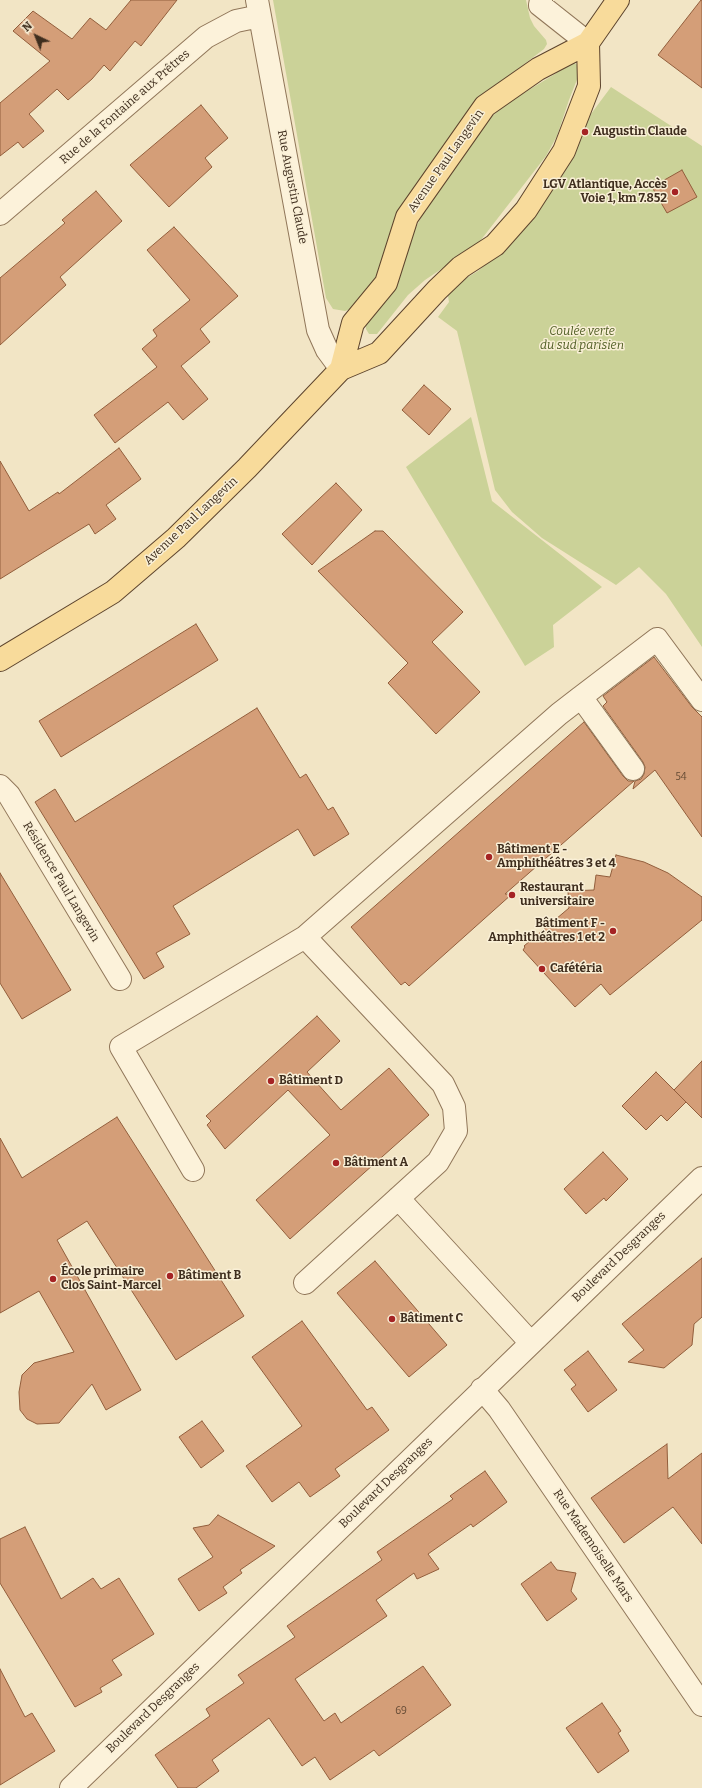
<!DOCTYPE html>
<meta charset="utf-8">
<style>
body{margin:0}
#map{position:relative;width:702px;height:1788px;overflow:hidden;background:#f2e5c5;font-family:Bitter,serif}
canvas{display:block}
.north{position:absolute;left:16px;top:16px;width:40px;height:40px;-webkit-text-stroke:3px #f9efd6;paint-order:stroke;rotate:317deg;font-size:11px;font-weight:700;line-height:16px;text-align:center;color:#3f2e1e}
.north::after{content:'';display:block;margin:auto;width:14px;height:18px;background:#3f2e1e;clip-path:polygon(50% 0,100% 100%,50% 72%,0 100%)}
</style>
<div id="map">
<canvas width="702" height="1788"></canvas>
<div class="north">N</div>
</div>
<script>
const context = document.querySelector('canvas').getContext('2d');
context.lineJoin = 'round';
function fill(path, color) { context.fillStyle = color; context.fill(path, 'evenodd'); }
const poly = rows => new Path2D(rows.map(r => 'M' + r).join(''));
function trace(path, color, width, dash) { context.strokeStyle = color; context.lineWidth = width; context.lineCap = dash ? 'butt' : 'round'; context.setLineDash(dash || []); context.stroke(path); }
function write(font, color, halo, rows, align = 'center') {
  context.font = font + ' Bitter,serif'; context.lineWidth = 3; context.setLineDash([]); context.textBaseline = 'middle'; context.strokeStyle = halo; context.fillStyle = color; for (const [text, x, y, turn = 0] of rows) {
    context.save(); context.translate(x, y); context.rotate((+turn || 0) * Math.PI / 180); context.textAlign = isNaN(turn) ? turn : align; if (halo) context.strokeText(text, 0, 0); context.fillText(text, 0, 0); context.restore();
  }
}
const green = poly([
 [273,0,526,0,530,18,534,26,546,40,547,44,544,49,493,88,463,118,407,200,380,270,370,289,353,308,345,311,333,309,326,298],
 [573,62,579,66,580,72,569,100,557,136,546,156,477,245,425,280,408,295,377,334,369,334,366,329,366,325,391,291,414,231,427,206,484,124,504,105,555,74,568,63],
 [611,87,702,146,702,647,666,594,639,567,616,585,542,538,512,512,495,490,457,331,438,317,449,302,447,290,478,271,495,256,574,146,583,133,588,118],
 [471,417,492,501,602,587,553,625,554,647,525,666,406,467]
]);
const building = poly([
 [131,0,177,0,141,46,135,41,110,71,104,65,92,79,68,100,57,89,29,114,44,131,23,148,18,142,0,156,0,103,50,61,13,31,33,11,72,39,90,18,106,30,131,0],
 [701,0,702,0,702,88,658,55,701,0],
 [201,105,228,138,205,158,212,167,169,207,130,165,201,105],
 [682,170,697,197,667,213,652,187,682,170],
 [96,191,122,221,60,277,66,285,0,345,0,278,65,223,62,220,96,191],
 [174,227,238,296,200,329,210,342,181,366,208,399,183,420,168,402,115,443,94,415,157,367,142,349,157,336,153,330,190,300,147,250,174,227],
 [424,385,451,409,429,435,402,410,424,385],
 [119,448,141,479,106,505,116,519,95,534,89,524,0,579,0,461,29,511,58,492,59,494,119,448],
 [336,483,362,510,312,565,282,534,336,483],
 [375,531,383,531,463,612,432,642,480,692,436,734,388,683,408,663,318,571,375,531],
 [196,624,218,660,61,757,39,721,196,624],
 [654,657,692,707,702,717,702,837,655,770,633,789,635,781,641,779,644,774,645,767,643,762,603,706,607,702,603,696,654,657],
 [257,708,300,778,306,774,328,810,333,807,349,834,314,856,298,829,173,906,190,934,156,953,164,967,144,979,35,802,55,789,75,822,257,708],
 [584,722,623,776,628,781,634,781,505,894,512,894,409,986,405,982,401,985,351,927,584,722],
 [616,855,644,862,668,873,702,897,702,920,610,995,601,984,575,1007,523,950,525,947,524,946,569,908,568,891,594,890,596,875,610,877,616,855],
 [0,873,71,990,22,1019,0,983,0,873],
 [317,1016,340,1041,307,1072,341,1110,389,1068,429,1115,290,1239,256,1200,330,1135,288,1090,225,1149,207,1125,211,1121,206,1116,317,1016],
 [702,1061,702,1118,674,1090,702,1061],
 [656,1072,686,1102,667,1121,661,1115,646,1130,622,1106,656,1072],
 [117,1117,244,1316,176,1360,87,1221,57,1240,141,1390,106,1410,92,1384,59,1423,37,1424,27,1419,20,1410,19,1392,22,1375,34,1363,74,1352,39,1291,0,1313,0,1138,22,1178,117,1117],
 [603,1152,628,1179,606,1201,604,1198,586,1214,564,1189,603,1152],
 [702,1258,702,1317,694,1324,692,1345,664,1368,628,1362,644,1350,622,1324,702,1258],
 [375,1261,447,1345,409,1377,337,1293,375,1261],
 [302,1321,367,1410,372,1407,389,1430,335,1469,340,1476,310,1497,299,1482,272,1502,246,1466,302,1426,252,1357,302,1321],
 [588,1351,617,1390,588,1412,571,1389,576,1385,564,1370,588,1351],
 [202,1421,224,1451,201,1468,179,1437,202,1421],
 [667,1444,668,1479,702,1453,702,1544,673,1507,624,1543,591,1498,667,1444],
 [485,1471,507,1502,473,1527,471,1524,428,1554,439,1569,417,1579,414,1573,376,1600,387,1616,295,1679,324,1721,335,1713,341,1723,423,1666,451,1705,379,1756,374,1750,330,1780,315,1757,302,1766,269,1718,212,1760,219,1771,196,1788,178,1788,155,1755,210,1716,206,1709,244,1683,238,1675,295,1637,287,1626,382,1560,377,1552,453,1499,450,1496,485,1471],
 [218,1515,275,1546,240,1570,242,1573,223,1587,227,1593,199,1611,178,1579,213,1557,193,1528,209,1525,218,1515],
 [25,1527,61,1599,93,1578,101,1589,119,1578,154,1634,112,1660,122,1675,100,1688,102,1692,75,1707,0,1583,0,1539,25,1527],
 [551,1562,557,1570,576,1573,571,1591,577,1599,547,1621,521,1584,551,1562],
 [0,1669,25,1717,32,1713,55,1751,0,1785,0,1669],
 [602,1703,621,1731,618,1733,629,1751,598,1773,566,1728,602,1703]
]);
const minor = poly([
 [257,0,318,330,327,350,341,369],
 [541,0,540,5,588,43],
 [0,214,206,37,236,21,260,16],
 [581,697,657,639,702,700],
 [0,786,9,795,120,979],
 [193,1170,121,1047,305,937],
 [398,1198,531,1343],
 [305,1283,438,1162,456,1131,454,1107,443,1084,305,937,559,714,581,697,633,769],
 [482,1389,499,1409,702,1705],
 [71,1788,702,1178]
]);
const major = poly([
 [341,369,353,323,386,283,407,217,485,106,538,69,588,43,618,0],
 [0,660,113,592,176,538,247,468,341,369,379,353,437,290,461,267,495,245,526,210,564,151,589,86,588,43]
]);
const markers = [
 [585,132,4,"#a52324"],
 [675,192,4,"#a52324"],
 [489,857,4,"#a52324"],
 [512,895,4,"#a52324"],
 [613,931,4,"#a52324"],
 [542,969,4,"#a52324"],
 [271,1081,4,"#a52324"],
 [336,1163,4,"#a52324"],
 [170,1276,4,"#a52324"],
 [53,1279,4,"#a52324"],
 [392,1319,4,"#a52324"]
];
const numberNames = [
 ["54",681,777],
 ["69",401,1711]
];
const streetNames = [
 ["Rue de la Fontaine aux Prêtres",125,107,-41],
 ["Avenue Paul Langevin",446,161,-55],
 ["Rue Augustin Claude",292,187,79],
 ["Avenue Paul Langevin",191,521,-43],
 ["Résidence Paul Langevin",61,882,59],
 ["Boulevard Desgranges",619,1257,-44],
 ["Boulevard Desgranges",386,1483,-44],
 ["Rue Mademoiselle Mars",593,1546,56],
 ["Boulevard Desgranges",153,1708,-44]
];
const poiNames = [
 ["Augustin Claude",593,132],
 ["LGV Atlantique, Accès",667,185,"right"],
 ["Voie 1, km 7.852",667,199,"right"],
 ["Bâtiment E -",497,850],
 ["Amphithéâtres 3 et 4",497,864],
 ["Restaurant",520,888],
 ["universitaire",520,902],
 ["Bâtiment F -",605,924,"right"],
 ["Amphithéâtres 1 et 2",605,938,"right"],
 ["Cafétéria",550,969],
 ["Bâtiment D",279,1081],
 ["Bâtiment A",344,1163],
 ["École primaire",61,1272],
 ["Clos Saint-Marcel",61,1286],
 ["Bâtiment B",178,1276],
 ["Bâtiment C",400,1319]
];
const parkNames = [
 ["Coulée verte",582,332],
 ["du sud parisien",582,346]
];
fill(green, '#cbd298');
fill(building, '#d49e78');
trace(building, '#925e3c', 1);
trace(minor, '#907659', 24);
trace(major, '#5d442d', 24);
trace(minor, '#fcf2da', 22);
trace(major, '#f8db9b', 22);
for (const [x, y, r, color] of markers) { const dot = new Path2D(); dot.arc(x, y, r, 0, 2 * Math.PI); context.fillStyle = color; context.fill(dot); trace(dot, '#f9efd6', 1.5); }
write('10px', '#644a34', null, numberNames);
write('12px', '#3f2e1e', '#f9efd6', streetNames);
write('bold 12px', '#3f2e1e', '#f9efd6', poiNames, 'left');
write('italic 12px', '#4f5d23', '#f9efd6', parkNames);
</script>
